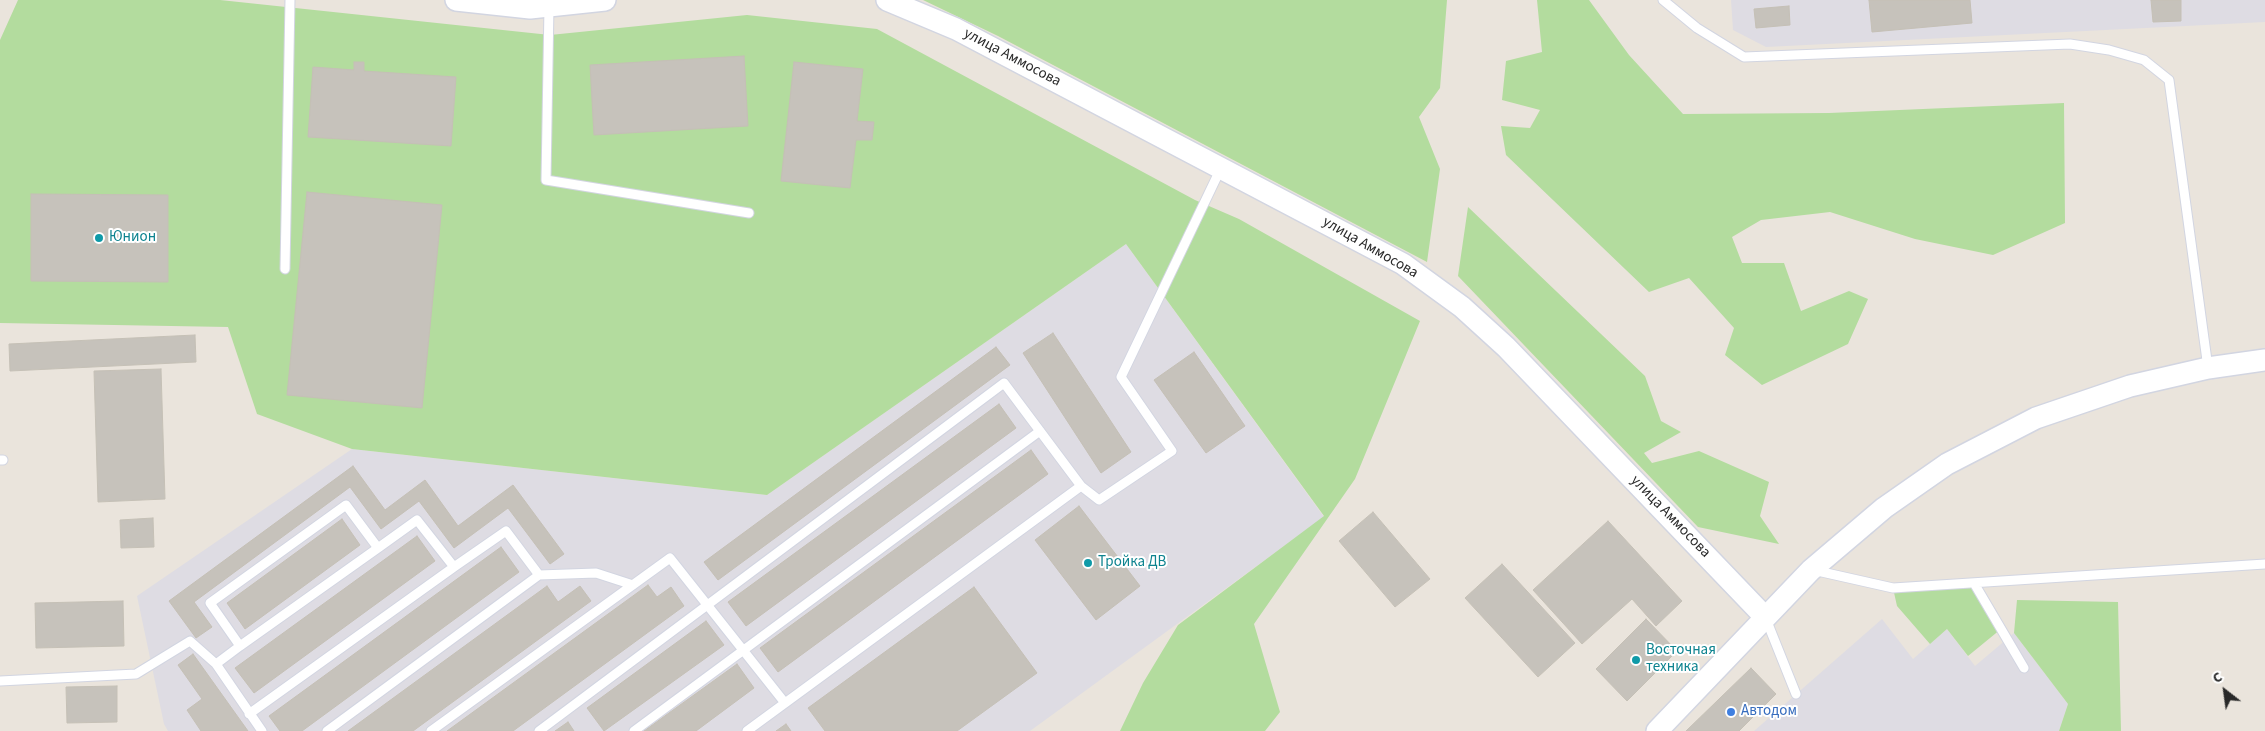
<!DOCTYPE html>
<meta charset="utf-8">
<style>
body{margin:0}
#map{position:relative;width:2265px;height:731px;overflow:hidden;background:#eae4dc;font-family:"Source Sans 3",sans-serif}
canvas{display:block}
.north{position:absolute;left:2200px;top:666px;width:50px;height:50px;-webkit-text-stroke:4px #fff;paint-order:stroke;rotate:330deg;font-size:14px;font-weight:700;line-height:20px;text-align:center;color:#292929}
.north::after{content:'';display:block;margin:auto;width:18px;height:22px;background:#292929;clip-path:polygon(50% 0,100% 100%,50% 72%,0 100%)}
</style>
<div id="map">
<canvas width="2265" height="731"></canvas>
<div class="north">С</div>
</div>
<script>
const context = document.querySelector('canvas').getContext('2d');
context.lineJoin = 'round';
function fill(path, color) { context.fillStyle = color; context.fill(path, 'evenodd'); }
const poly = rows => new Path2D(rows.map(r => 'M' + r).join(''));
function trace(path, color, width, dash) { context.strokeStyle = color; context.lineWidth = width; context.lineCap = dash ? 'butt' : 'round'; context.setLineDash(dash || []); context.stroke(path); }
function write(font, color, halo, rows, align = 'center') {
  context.font = font + ' "Source Sans 3",sans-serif'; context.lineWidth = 4; context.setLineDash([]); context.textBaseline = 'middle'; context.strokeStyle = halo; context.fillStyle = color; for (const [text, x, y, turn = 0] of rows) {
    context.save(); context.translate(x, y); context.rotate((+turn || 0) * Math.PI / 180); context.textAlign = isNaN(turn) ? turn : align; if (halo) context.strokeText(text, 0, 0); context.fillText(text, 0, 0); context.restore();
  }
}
const industrial = poly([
 [1731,0,2265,0,2265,22,1766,47,1733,30],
 [1126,244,1324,517,1030,731,168,731,164,724,137,596,352,449,767,495],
 [1882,619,1913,659,1947,629,1975,666,2014,633,2068,704,2059,731,1754,731]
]);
const green = poly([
 [18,0,220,0,550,35,747,15,877,29,1195,200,1239,219,1420,321,1355,479,1254,624,1280,712,1265,731,1120,731,1143,683,1178,625,1324,516,1126,244,767,495,352,449,257,414,228,327,0,323,0,40],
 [923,0,1447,0,1440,88,1419,117,1440,169,1427,262,998,36],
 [1537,0,1589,0,1629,55,1683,114,1829,113,2064,103,2065,223,1993,255,1915,239,1830,212,1761,220,1732,237,1742,263,1784,263,1801,311,1849,291,1868,299,1848,344,1762,385,1725,355,1734,328,1689,278,1649,292,1506,155,1501,126,1530,128,1540,110,1502,100,1506,61,1542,52],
 [1468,207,1645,376,1661,421,1681,432,1644,453,1652,463,1699,451,1769,482,1760,516,1779,544,1698,527,1458,276],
 [1974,583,2001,629,1968,656,1947,629,1930,644,1897,606,1893,588],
 [2017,600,2118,602,2121,731,2059,731,2068,704,2014,633]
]);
const building = poly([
 [1869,0,1970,0,1972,23,1872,32,1869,0],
 [2151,0,2181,0,2181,21,2153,22,2151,0],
 [1789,6,1790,25,1756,28,1754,9,1789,6],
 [744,56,748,126,594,135,590,65,744,56],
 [354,62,364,62,364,71,456,77,451,146,308,137,313,67,354,70,354,62],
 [794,62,863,69,857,121,874,122,872,140,856,140,850,188,781,181,794,62],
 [307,192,442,205,422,408,287,395,307,192],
 [31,194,168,195,168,282,31,281,31,194],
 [1053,333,1131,452,1101,473,1023,353,1053,333],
 [195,335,196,362,10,371,9,344,195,335],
 [996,347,1010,365,718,580,704,562,996,347],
 [1194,352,1245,426,1206,453,1154,380,1194,352],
 [161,369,165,499,98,502,94,371,161,369],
 [999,404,1016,428,746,626,728,602,999,404],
 [1031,450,1048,474,778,672,760,648,1031,450],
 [353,466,385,510,425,480,458,526,513,485,564,554,550,564,508,508,454,548,419,501,381,529,350,487,194,602,212,627,196,638,169,601,353,466],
 [1079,506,1140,586,1096,620,1035,540,1079,506],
 [1373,512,1430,579,1395,607,1339,541,1373,512],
 [153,518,154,547,121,548,120,520,153,518],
 [342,519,360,545,245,629,227,603,342,519],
 [1608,521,1682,601,1656,626,1632,599,1582,644,1533,590,1608,521],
 [417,536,435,561,254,693,235,668,417,536],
 [501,547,519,572,302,731,280,731,269,716,501,547],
 [1502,564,1575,643,1538,677,1465,598,1502,564],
 [648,585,657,597,671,587,684,606,513,731,447,731,648,585],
 [547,586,558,602,580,586,591,601,413,731,348,731,547,586],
 [974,587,1037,673,957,731,825,731,808,708,974,587],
 [123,601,124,646,36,648,35,603,123,601],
 [1646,619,1677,651,1627,701,1596,669,1646,619],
 [706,621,724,645,604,731,587,708,706,621],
 [193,654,248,731,201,731,187,710,202,699,178,665,193,654],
 [737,664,754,688,696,731,644,731,737,664],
 [1751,668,1776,694,1739,731,1686,731,1751,668],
 [117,686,117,722,67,723,66,687,117,686],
 [568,722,574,731,555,731,568,722],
 [786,724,791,731,776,731,786,724]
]);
const service = poly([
 [1663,0,1697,28,1744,57,2070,44,2109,50,2144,60,2169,80,2208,368],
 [549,6,546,180,749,213],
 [285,269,290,0],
 [0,460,3,460],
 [1081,486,1099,500,1172,451,1121,377,1221,168],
 [1813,570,1893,588,2265,564],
 [1974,583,2024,668],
 [1766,619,1796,694],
 [240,646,378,548],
 [0,681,136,674,190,641,216,664],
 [249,714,454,567],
 [262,731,216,664,240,646,210,603,346,505,378,548,417,520,454,567,506,531,539,575,596,573,633,585],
 [327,731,539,575],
 [431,731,670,558,785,703],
 [539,731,1004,383,1081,486,747,731],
 [634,731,1040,431]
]);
const tertiary = poly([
 [456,0,530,8,605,0],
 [887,0,956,29,1403,264,1462,307,1506,347,1765,617],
 [1657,731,1811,570,1884,508,1947,464,2036,418,2130,386,2208,368,2265,360]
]);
const markers = [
 [99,238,5,"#0f9aa8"],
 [1088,563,5,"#0f9aa8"],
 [1636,660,5,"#0f9aa8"],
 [1731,712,5,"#3f7fe0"]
];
const streetNames = [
 ["улица Аммосова",1012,58,28],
 ["улица Аммосова",1370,248,30],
 ["улица Аммосова",1670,517,46]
];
const cultureNames = [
 ["Юнион",109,238],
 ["Тройка ДВ",1098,563],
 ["Восточная",1646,651],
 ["техника",1646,668]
];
const shopNames = [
 ["Автодом",1741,712]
];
fill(industrial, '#dedce3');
fill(green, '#b3dc9e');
fill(building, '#c6c2bb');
trace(building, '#c5c0b6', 1);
trace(service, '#d2d5e1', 11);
trace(tertiary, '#d2d5e1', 24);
trace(service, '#fff', 9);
trace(tertiary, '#fff', 21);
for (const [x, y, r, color] of markers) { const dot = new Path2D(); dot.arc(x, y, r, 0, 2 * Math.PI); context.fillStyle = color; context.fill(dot); trace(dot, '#fff', 2); }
write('15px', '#292929', '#fff', streetNames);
write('15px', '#0d838f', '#fff', cultureNames, 'left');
write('15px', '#366cbe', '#fff', shopNames, 'left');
</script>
